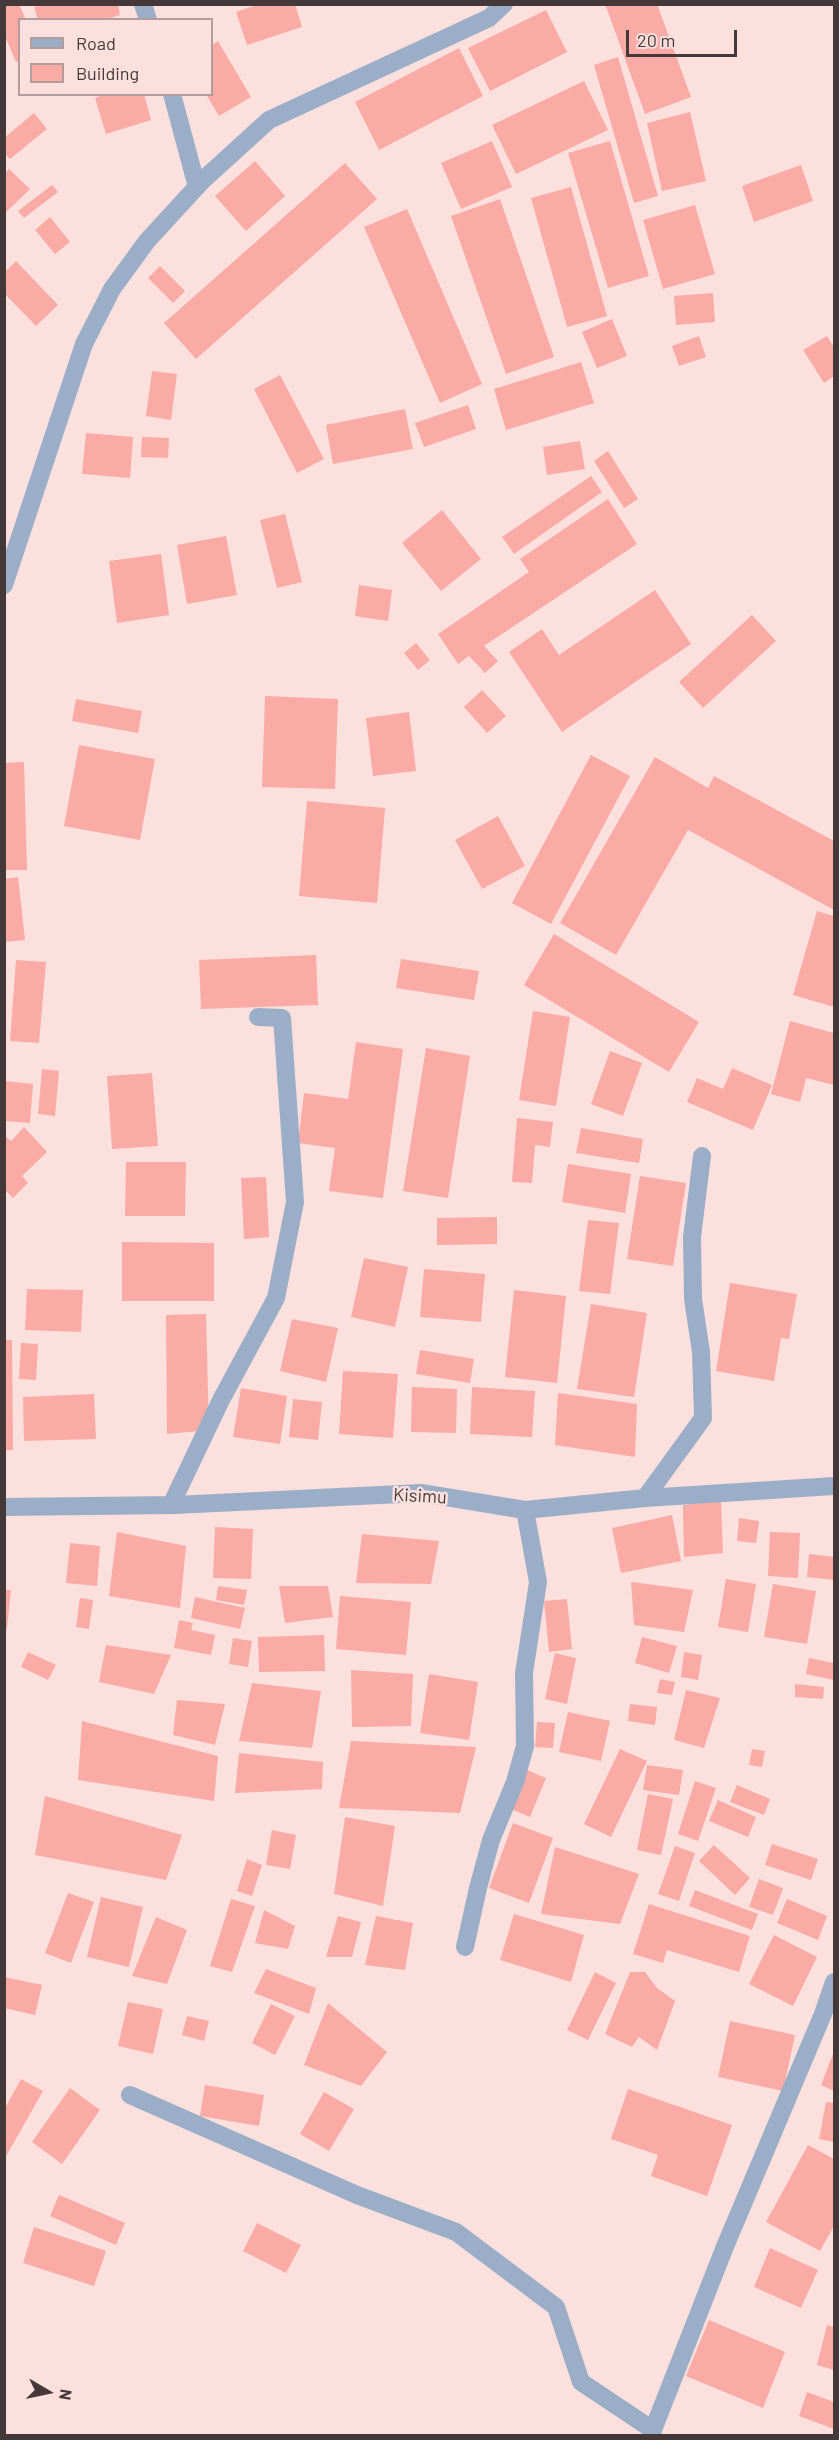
<!DOCTYPE html>
<style>
body{margin:0}
#map{position:relative;width:839px;height:2440px;overflow:hidden;background:#fce0de;font-family:Barlow,sans-serif}
canvas{display:block}
.frame{position:absolute;inset:0;border:6px solid #443938;pointer-events:none}
.legend{position:absolute;left:18px;top:18px;width:195px;height:78px;box-sizing:border-box;background:#fce0de;border:2px solid #b29d9c;margin:0;padding:8px 10px;list-style:none;font-size:18px;color:#443938}
.legend li{display:flex;align-items:center;gap:12px;height:30px}
.legend b{width:30px;border:2px solid #b29d9c}
.north{position:absolute;left:18px;top:2362px;width:60px;height:60px;-webkit-text-stroke:4px #fce0de;paint-order:stroke;rotate:99deg;font-size:16px;font-weight:700;line-height:24px;text-align:center;color:#443938}
.north::after{content:'';display:block;margin:auto;width:21px;height:27px;background:#443938;clip-path:polygon(50% 0,100% 100%,50% 72%,0 100%)}
.scale{position:absolute;left:626px;top:30px;width:111px;height:27px;box-sizing:border-box;border:3px solid #443938;border-top:0;padding-left:8px;font-size:18px;line-height:21px;white-space:nowrap;color:#443938;-webkit-text-stroke:4px #fce0de;paint-order:stroke}
</style>
<div id="map">
<canvas width="839" height="2440"></canvas>
<div class="frame"></div>
<ul class="legend">
<li><b style="height:8px;background:#9baec8"></b>Road</li>
<li><b style="height:16px;background:#fbaba5"></b>Building</li>
</ul>
<div class="north">N</div>
<div class="scale">20 m</div>
</div>
<script>
const context = document.querySelector('canvas').getContext('2d');
context.lineJoin = 'round';
function fill(path, color) { context.fillStyle = color; context.fill(path, 'evenodd'); }
const poly = rows => new Path2D(rows.map(r => 'M' + r).join(''));
function trace(path, color, width, dash) { context.strokeStyle = color; context.lineWidth = width; context.lineCap = dash ? 'butt' : 'round'; context.setLineDash(dash || []); context.stroke(path); }
function write(font, color, halo, rows, align = 'center') {
  context.font = font + ' Barlow,sans-serif'; context.lineWidth = 5; context.setLineDash([]); context.textBaseline = 'middle'; context.strokeStyle = halo; context.fillStyle = color; for (const [text, x, y, turn = 0] of rows) {
    context.save(); context.translate(x, y); context.rotate((+turn || 0) * Math.PI / 180); context.textAlign = isNaN(turn) ? turn : align; if (halo) context.strokeText(text, 0, 0); context.fillText(text, 0, 0); context.restore();
  }
}
const building = poly([
 [4,4,19,4,26,20,20,20,20,61,16,62,4,34],
 [44,4,118,4,120,15,103,20,38,20,34,7],
 [259,4,295,4,302,27,247,45,236,12],
 [605,4,657,4,691,97,645,114],
 [546,10,567,52,490,91,468,48],
 [218,41,251,97,219,116,206,94,212,94,212,45],
 [459,48,483,96,379,150,355,102],
 [618,57,658,196,634,203,594,65],
 [584,81,608,130,516,174,492,125],
 [106,94,144,94,151,120,106,134,95,98],
 [690,112,706,181,662,191,647,123],
 [34,113,47,129,10,159,4,153,4,138],
 [492,141,512,187,461,209,441,163],
 [610,141,649,276,608,288,568,153],
 [255,161,285,196,246,231,215,196],
 [345,163,377,199,196,359,164,323],
 [801,165,813,201,754,222,742,186],
 [9,169,30,189,4,214,4,174],
 [52,185,58,192,24,218,18,211],
 [571,187,607,316,567,327,531,198],
 [500,199,554,357,506,374,451,216],
 [695,205,715,274,663,289,643,220],
 [407,209,482,384,440,403,364,227],
 [50,217,70,242,55,254,35,230],
 [16,261,58,305,36,326,4,293,4,273],
 [160,266,185,291,173,303,148,278],
 [713,293,715,322,676,325,674,296],
 [612,319,627,356,597,368,582,332],
 [699,336,706,357,679,366,672,346],
 [827,336,834,347,834,376,824,383,803,350],
 [581,362,594,403,506,430,494,389],
 [152,371,177,374,171,420,146,416],
 [280,375,324,459,297,473,254,389],
 [468,405,476,429,424,447,415,423],
 [405,409,413,449,333,464,326,425],
 [86,433,133,437,130,478,82,474],
 [142,437,169,438,168,458,141,457],
 [580,441,585,469,547,475,543,447],
 [608,451,638,499,624,508,594,461],
 [591,476,602,492,514,554,502,537],
 [608,499,637,544,484,646,498,661,485,673,469,656,458,664,438,634,529,572,520,559],
 [442,510,481,559,441,591,402,543],
 [285,514,302,582,277,588,260,520],
 [226,536,237,595,187,604,177,545],
 [161,554,169,615,117,623,109,561],
 [359,585,392,590,388,621,355,616],
 [655,590,691,644,562,732,509,652,542,629,559,655],
 [752,615,776,641,703,708,679,682],
 [416,643,430,660,418,670,404,653],
 [482,690,506,716,487,733,464,707],
 [265,696,338,699,335,789,262,787],
 [76,699,142,711,138,733,72,721],
 [409,712,416,771,373,776,366,718],
 [79,745,155,759,140,840,64,826],
 [591,755,630,776,551,924,512,903],
 [655,757,708,788,714,776,834,841,834,910,688,830,616,955,560,923],
 [24,762,27,870,4,870,4,763],
 [307,801,385,808,377,903,299,896],
 [498,816,525,866,482,889,455,840],
 [18,877,25,940,4,942,4,879],
 [817,911,834,916,834,1007,793,995],
 [554,934,699,1022,669,1072,524,985],
 [316,955,318,1005,201,1009,199,960],
 [401,959,479,971,474,1000,396,988],
 [16,960,46,962,39,1043,10,1041],
 [533,1011,570,1017,556,1106,519,1100],
 [790,1021,834,1033,834,1085,806,1078,800,1102,771,1094],
 [356,1042,403,1049,383,1198,329,1191,335,1148,298,1143,304,1093,348,1099],
 [426,1048,470,1056,448,1198,403,1191],
 [610,1051,642,1063,623,1116,591,1104],
 [732,1068,772,1085,753,1130,687,1102,697,1078,723,1089],
 [42,1069,59,1071,55,1116,38,1114],
 [152,1073,158,1146,112,1149,107,1076],
 [4,1081,33,1084,30,1123,4,1121],
 [517,1118,553,1122,550,1147,535,1145,532,1183,512,1182],
 [24,1127,47,1152,22,1176,28,1183,13,1198,6,1191,4,1193,4,1135,11,1141],
 [581,1128,643,1139,639,1163,576,1153],
 [126,1162,186,1162,185,1216,125,1216],
 [568,1164,631,1174,625,1213,562,1202],
 [640,1176,686,1183,673,1266,627,1259],
 [266,1177,269,1237,244,1239,241,1178],
 [497,1217,497,1244,437,1245,437,1218],
 [588,1220,619,1223,610,1294,579,1291],
 [122,1242,214,1243,214,1301,122,1301],
 [364,1258,408,1267,395,1327,351,1317],
 [424,1269,485,1274,481,1322,420,1317],
 [730,1283,797,1294,789,1339,781,1338,774,1381,716,1371],
 [27,1289,83,1290,81,1332,25,1330],
 [514,1290,566,1296,557,1383,505,1377],
 [591,1304,647,1313,634,1397,577,1389],
 [206,1314,209,1430,167,1434,166,1315],
 [292,1319,338,1328,326,1382,280,1371],
 [4,1340,12,1340,13,1450,4,1450],
 [21,1343,38,1344,36,1380,19,1379],
 [420,1350,474,1359,470,1383,416,1374],
 [343,1371,398,1374,393,1438,339,1434],
 [412,1387,457,1389,456,1433,411,1432],
 [472,1387,535,1391,532,1437,470,1434],
 [241,1388,287,1396,280,1444,233,1437],
 [558,1393,637,1404,635,1457,555,1445],
 [94,1394,96,1439,24,1441,23,1397],
 [293,1399,322,1402,318,1440,289,1437],
 [721,1501,723,1553,684,1557,683,1505],
 [672,1515,681,1561,621,1573,612,1528],
 [739,1518,759,1521,756,1543,737,1541],
 [215,1527,253,1529,251,1579,213,1578],
 [117,1532,186,1546,180,1608,109,1596],
 [770,1532,800,1533,798,1578,768,1576],
 [362,1534,439,1541,431,1584,356,1583],
 [70,1543,100,1546,97,1586,66,1583],
 [809,1554,834,1557,834,1580,807,1577],
 [726,1579,756,1584,748,1632,718,1627],
 [631,1582,693,1590,684,1632,634,1625],
 [773,1584,816,1591,807,1644,764,1637],
 [218,1586,247,1590,244,1605,216,1600],
 [279,1586,328,1586,333,1617,285,1623],
 [4,1590,11,1590,7,1629,4,1629],
 [340,1596,411,1602,406,1655,336,1649],
 [195,1597,245,1608,240,1629,191,1618],
 [80,1598,93,1600,89,1629,76,1627],
 [567,1599,572,1649,549,1652,544,1601],
 [179,1620,193,1623,191,1630,215,1635,211,1655,174,1648],
 [324,1635,325,1671,259,1672,258,1637],
 [642,1637,677,1646,669,1673,635,1663],
 [233,1638,252,1641,248,1667,229,1664],
 [106,1645,171,1655,154,1694,99,1682],
 [28,1652,56,1665,48,1680,21,1667],
 [684,1652,702,1655,698,1680,681,1677],
 [555,1653,576,1658,567,1704,545,1699],
 [809,1658,834,1663,834,1680,806,1674],
 [351,1670,413,1674,411,1726,352,1727],
 [429,1674,478,1682,469,1740,420,1733],
 [660,1679,675,1682,672,1695,657,1693],
 [252,1683,321,1691,312,1748,239,1741],
 [795,1684,824,1687,823,1699,795,1697],
 [686,1690,720,1698,704,1748,674,1740],
 [177,1700,225,1704,215,1745,173,1735],
 [630,1704,657,1707,655,1725,628,1721],
 [568,1712,610,1721,601,1761,559,1752],
 [82,1721,218,1756,214,1801,78,1780],
 [537,1722,555,1723,553,1748,535,1747],
 [351,1741,476,1747,460,1813,339,1808],
 [620,1749,647,1761,611,1837,584,1824],
 [752,1749,765,1751,762,1767,749,1765],
 [239,1753,323,1762,322,1789,235,1793],
 [647,1765,683,1770,679,1795,643,1790],
 [527,1770,546,1778,530,1817,511,1809],
 [695,1781,716,1788,698,1841,678,1834],
 [737,1785,770,1799,764,1815,730,1802],
 [648,1794,673,1799,661,1855,637,1850],
 [45,1796,182,1835,166,1880,35,1855],
 [718,1800,756,1817,748,1837,709,1821],
 [345,1817,395,1826,383,1906,334,1894],
 [513,1823,553,1838,529,1903,489,1888],
 [272,1830,296,1835,290,1869,266,1865],
 [772,1844,818,1859,811,1880,765,1865],
 [714,1845,750,1878,735,1895,699,1861],
 [675,1846,695,1853,679,1901,658,1894],
 [555,1847,639,1874,620,1924,541,1914],
 [247,1859,262,1865,252,1896,237,1891],
 [759,1879,783,1888,773,1915,749,1907],
 [695,1890,758,1914,752,1930,689,1906],
 [68,1893,94,1902,71,1963,45,1953],
 [101,1897,143,1907,129,1967,87,1957],
 [231,1899,255,1906,232,1972,210,1966],
 [787,1899,827,1916,818,1940,777,1923],
 [649,1904,750,1936,739,1972,667,1950,663,1963,633,1954],
 [264,1910,295,1926,288,1949,255,1943],
 [514,1914,584,1935,571,1982,500,1960],
 [338,1916,361,1922,352,1957,326,1957],
 [376,1916,413,1923,405,1970,365,1965],
 [156,1917,187,1930,167,1984,132,1976],
 [774,1935,817,1957,793,2006,749,1984],
 [266,1969,316,1988,309,2014,254,1993],
 [595,1972,616,1983,588,2040,567,2030],
 [630,1972,645,1972,657,1988,675,2001,657,2050,639,2037,632,2047,605,2034],
 [4,1977,42,1985,35,2015,4,2008],
 [128,2002,163,2009,153,2054,118,2046],
 [328,2003,387,2052,361,2086,304,2065],
 [271,2004,295,2016,275,2055,252,2043],
 [187,2016,209,2021,204,2041,182,2035],
 [730,2021,795,2035,783,2091,718,2077],
 [834,2051,834,2091,821,2085],
 [21,2079,43,2091,4,2160,4,2110],
 [205,2085,264,2095,259,2126,200,2116],
 [70,2088,100,2110,62,2164,32,2142],
 [628,2089,732,2125,707,2196,651,2176,658,2155,611,2139],
 [324,2092,354,2109,329,2151,300,2134],
 [826,2102,834,2103,834,2142,819,2139],
 [808,2145,834,2159,834,2226,820,2251,766,2222],
 [59,2195,125,2223,116,2245,50,2216],
 [257,2223,301,2245,286,2273,243,2251],
 [34,2227,106,2251,94,2286,23,2263],
 [770,2248,818,2270,801,2308,754,2287],
 [709,2320,785,2352,763,2408,686,2376],
 [827,2325,834,2327,834,2370,817,2365],
 [807,2392,834,2402,834,2429,799,2416]
]);
const minor = poly([
 [143,4,148,20],
 [172,94,197,187],
 [4,585,84,344,112,289,147,241,203,180,269,120,489,18,504,4],
 [645,1498,703,1418,701,1352,693,1299,692,1237,702,1156],
 [171,1505,221,1400,276,1298,295,1202,282,1018,258,1017],
 [4,1507,175,1505,421,1493,525,1510,645,1498,834,1486],
 [465,1947,478,1888,491,1840,515,1782,525,1746,524,1673,538,1582,525,1510],
 [130,2095,357,2195,456,2232,556,2307,581,2382,653,2430,724,2249,823,2014,834,1982]
]);
const streetNames = [
 ["Kisimu",420,1496,3]
];
fill(building, '#fbaba5');
trace(minor, '#9baec8', 18);
write('18px', '#443938', '#fce0de', streetNames);
</script>
